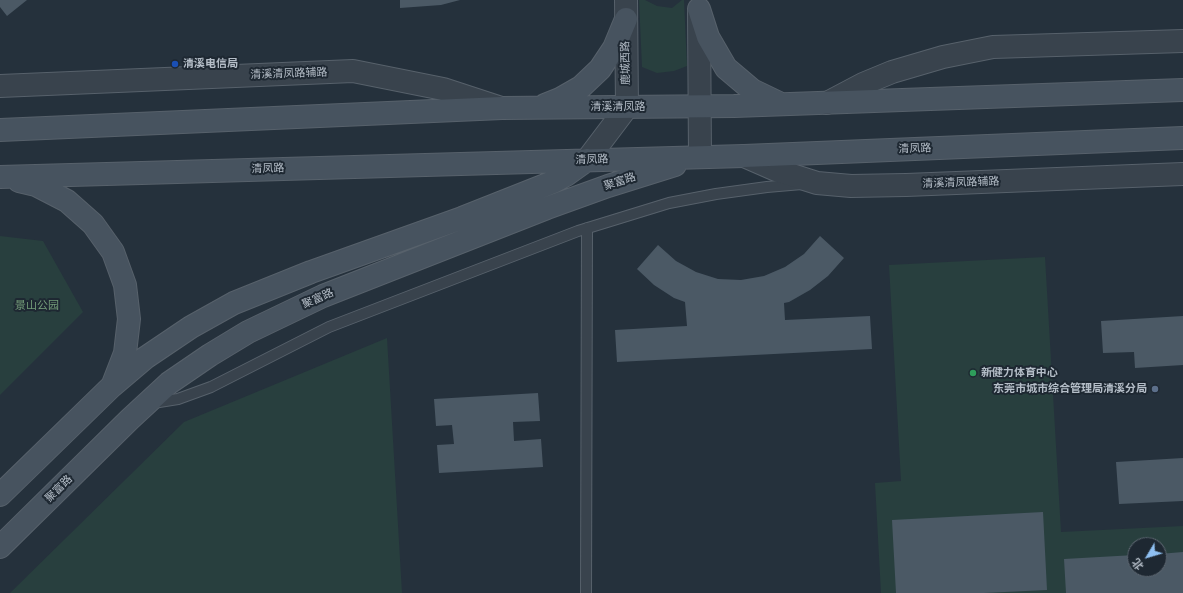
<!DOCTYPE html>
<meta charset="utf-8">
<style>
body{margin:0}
#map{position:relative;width:1183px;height:593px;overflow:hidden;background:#25313c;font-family:"Varela Round","Noto Sans SC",sans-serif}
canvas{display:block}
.north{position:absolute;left:1127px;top:537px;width:40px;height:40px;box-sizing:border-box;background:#1e2832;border:1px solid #5a646e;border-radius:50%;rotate:232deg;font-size:11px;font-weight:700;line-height:16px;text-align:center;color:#b5bec8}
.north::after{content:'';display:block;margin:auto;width:14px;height:18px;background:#8fc0f2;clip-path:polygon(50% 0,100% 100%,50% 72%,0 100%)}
</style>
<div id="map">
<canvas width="1183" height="593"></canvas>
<div class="north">北</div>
</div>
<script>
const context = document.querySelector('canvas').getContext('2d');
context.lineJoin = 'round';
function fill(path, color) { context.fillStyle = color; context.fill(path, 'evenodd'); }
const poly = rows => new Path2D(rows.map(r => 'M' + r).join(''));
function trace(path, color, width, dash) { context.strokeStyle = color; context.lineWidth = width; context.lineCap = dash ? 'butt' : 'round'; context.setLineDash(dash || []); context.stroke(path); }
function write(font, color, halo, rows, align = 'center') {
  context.font = font + ' "Varela Round","Noto Sans SC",sans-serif'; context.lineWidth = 4; context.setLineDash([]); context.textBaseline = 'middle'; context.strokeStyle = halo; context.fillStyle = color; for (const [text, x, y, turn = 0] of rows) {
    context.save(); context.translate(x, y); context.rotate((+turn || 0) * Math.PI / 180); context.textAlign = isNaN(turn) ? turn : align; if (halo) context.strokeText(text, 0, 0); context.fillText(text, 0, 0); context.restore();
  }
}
const green = poly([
 [639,0,645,0,657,6,672,8,682,0,684,0,687,66,674,71,657,73,642,67],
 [0,236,43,241,83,312,0,395],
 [1045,257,1061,532,1183,526,1183,593,881,593,875,483,901,481,889,265],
 [1135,545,1159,545,1159,569,1135,569],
 [387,338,402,593,10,593,184,422]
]);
const building = poly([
 [0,0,27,0,7,16,0,7],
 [400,0,460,0,441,5,400,8],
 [820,236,844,258,828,276,810,290,789,302,784,303,785,320,870,316,872,349,617,362,615,330,687,326,685,302,674,298,654,285,637,269,658,245,676,261,696,272,718,279,741,280,764,276,785,267,804,254],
 [1183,316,1183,365,1135,368,1134,352,1103,353,1101,321],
 [538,393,540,421,513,422,514,441,541,439,543,467,439,473,437,445,454,444,452,425,436,426,434,399],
 [1183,458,1183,501,1119,504,1116,462],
 [1043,512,1047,590,984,593,896,593,892,520],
 [1183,552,1183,593,1066,593,1064,559,1135,555,1135,569,1159,569,1159,554]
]);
const service = poly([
 [153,403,178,399,211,387,329,327,578,231,669,203,716,194,767,187,802,184],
 [586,593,587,228]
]);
const tertiary = poly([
 [699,14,700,157],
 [0,86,353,71,443,89,501,108],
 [827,103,863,84,892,72,943,57,993,47,1183,41],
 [744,156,776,170,817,183,851,186,906,185,1183,174],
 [587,160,627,107,626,0]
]);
const secondary = poly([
 [699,9,708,37,726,68,752,90,779,103],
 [545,105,560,99,581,87,600,69,614,48,626,19],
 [0,130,502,108,734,106,1183,90],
 [0,177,744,156,1183,138],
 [19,181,36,185,67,201,93,224,113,252,125,285,129,319,125,353,113,384],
 [0,495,112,386,145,358,191,327,234,303,311,272,462,218,553,182,566,175,587,160],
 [0,547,130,419,169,383,210,355,248,332,323,296,547,208,608,186,675,165]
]);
const markers = [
 [175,64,4,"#1a4fb4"],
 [973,373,4,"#2e9e5b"],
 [1155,389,4,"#5c6f8a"]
];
const streetNames = [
 ["鹿城西路",626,63,-91],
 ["清溪清凤路辅路",289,74,-2],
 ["清溪清凤路",618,107],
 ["清凤路",915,149,-2],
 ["清凤路",592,160,-2],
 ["清凤路",268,169,-2],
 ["聚富路",620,182,-18],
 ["清溪清凤路辅路",961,183,-2],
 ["聚富路",318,299,-24],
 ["聚富路",59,489,-45]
];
const poiNames = [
 ["清溪电信局",183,64],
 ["新健力体育中心",981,373],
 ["东莞市城市综合管理局清溪分局",1147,389,"right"]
];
const parkNames = [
 ["景山公园",37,306]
];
fill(green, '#283f3e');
fill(building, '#4b5965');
trace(service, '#57616b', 12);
trace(tertiary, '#57616b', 24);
trace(secondary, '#57616b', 24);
trace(service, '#39434d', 10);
trace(tertiary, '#39434d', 22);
trace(secondary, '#47535f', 22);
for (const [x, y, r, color] of markers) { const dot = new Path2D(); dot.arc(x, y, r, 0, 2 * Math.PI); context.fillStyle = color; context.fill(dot); trace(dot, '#1e2832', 1.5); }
write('11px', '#b5bec8', '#1e2832', streetNames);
write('bold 11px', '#b5bec8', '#1e2832', poiNames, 'left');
write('11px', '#749c79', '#1e2832', parkNames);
</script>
